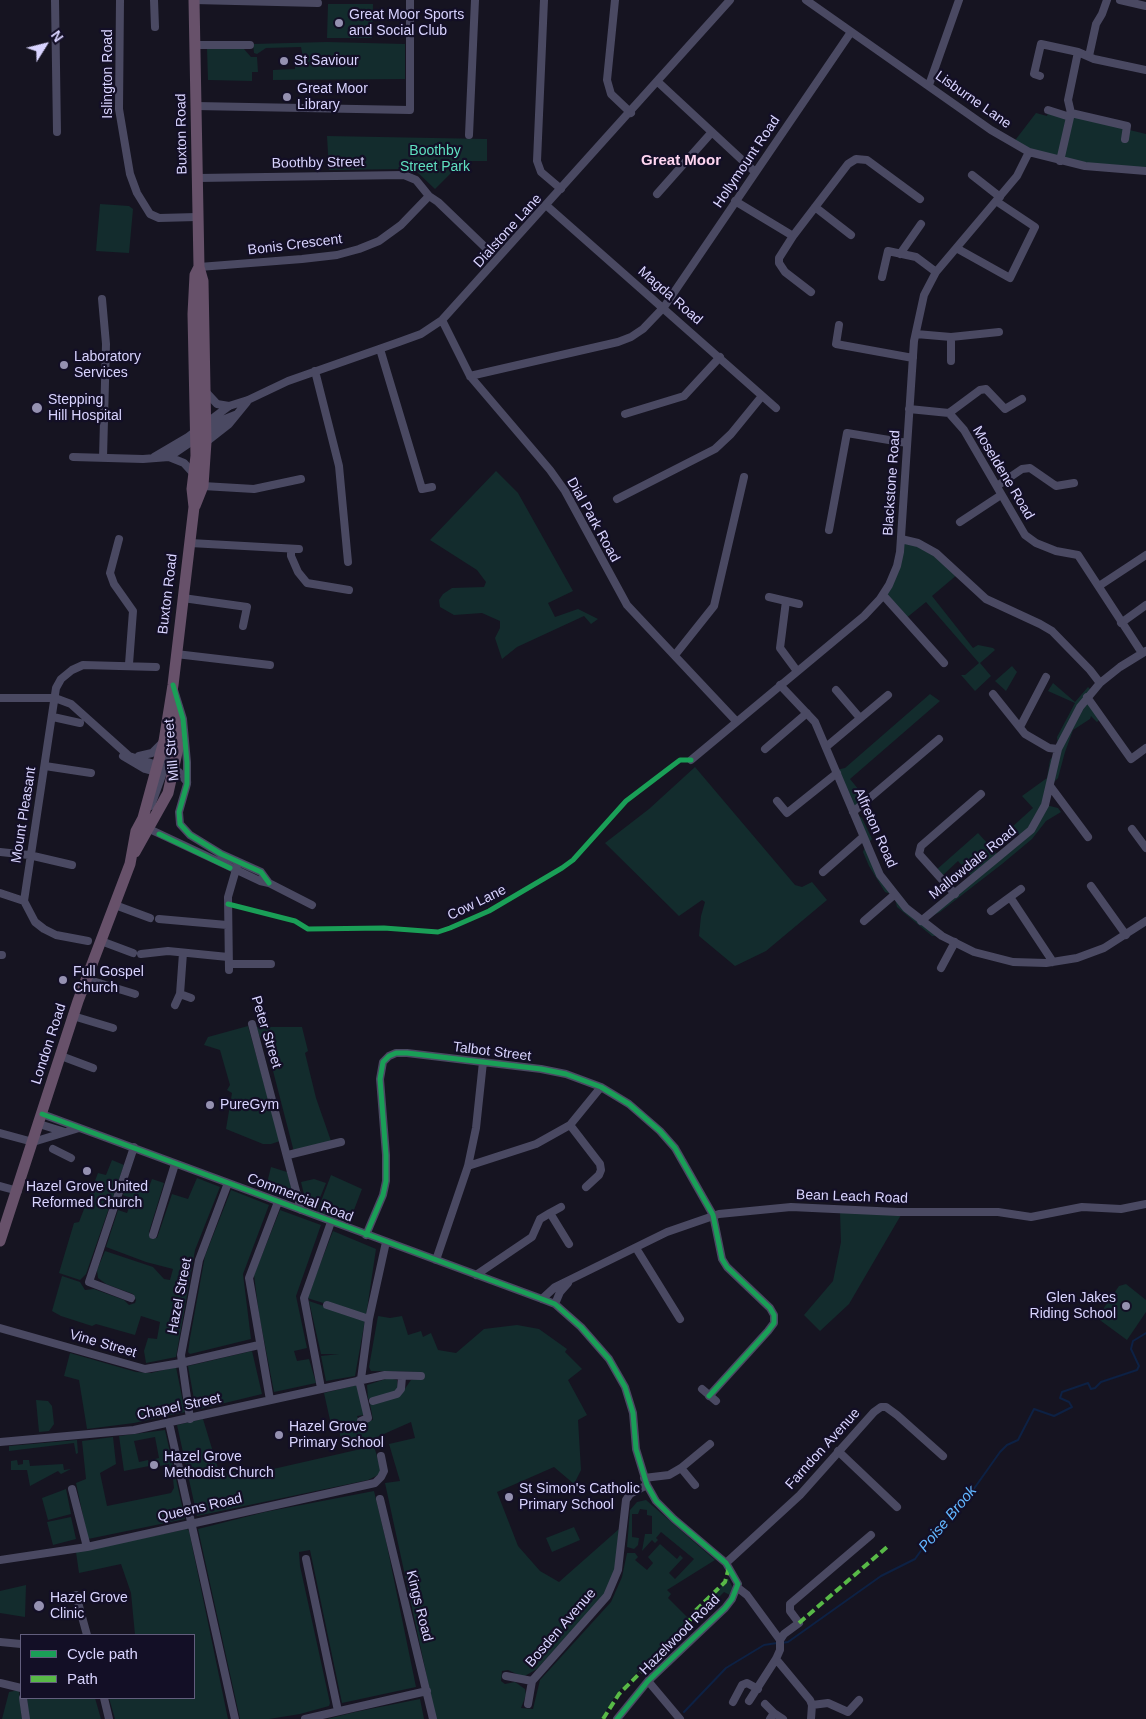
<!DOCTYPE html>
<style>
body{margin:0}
#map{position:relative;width:1146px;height:1719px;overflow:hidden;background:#161421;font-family:Helvetica,sans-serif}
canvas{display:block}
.legend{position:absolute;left:20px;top:1634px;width:175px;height:65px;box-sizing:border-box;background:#130f26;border:1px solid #625e7d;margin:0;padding:6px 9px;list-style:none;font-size:15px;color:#d9d4ff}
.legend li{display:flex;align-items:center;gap:10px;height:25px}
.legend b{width:25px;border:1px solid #625e7d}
.north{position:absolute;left:20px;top:20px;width:50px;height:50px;-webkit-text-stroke:4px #130f26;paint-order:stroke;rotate:54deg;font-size:14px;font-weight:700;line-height:20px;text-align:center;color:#d9d4ff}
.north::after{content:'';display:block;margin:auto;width:18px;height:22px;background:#d9d4ff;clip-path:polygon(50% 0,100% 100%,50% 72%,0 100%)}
</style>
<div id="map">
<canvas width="1146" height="1719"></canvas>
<ul class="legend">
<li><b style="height:6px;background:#1a9f57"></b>Cycle path</li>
<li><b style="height:6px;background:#58b947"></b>Path</li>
</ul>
<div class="north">N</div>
</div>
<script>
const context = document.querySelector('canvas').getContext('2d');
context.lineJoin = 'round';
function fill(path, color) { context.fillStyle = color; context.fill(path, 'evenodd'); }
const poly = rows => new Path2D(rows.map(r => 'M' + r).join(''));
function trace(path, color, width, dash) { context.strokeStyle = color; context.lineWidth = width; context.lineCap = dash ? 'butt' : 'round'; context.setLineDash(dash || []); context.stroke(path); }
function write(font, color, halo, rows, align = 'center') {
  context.font = font + ' Helvetica,sans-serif'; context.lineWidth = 4.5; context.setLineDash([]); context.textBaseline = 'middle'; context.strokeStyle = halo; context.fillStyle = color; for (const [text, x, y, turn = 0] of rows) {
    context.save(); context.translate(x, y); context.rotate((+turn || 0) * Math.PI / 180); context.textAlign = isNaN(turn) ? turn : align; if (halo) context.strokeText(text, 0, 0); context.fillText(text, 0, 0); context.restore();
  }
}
const green = poly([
 [328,4,373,4,372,38,327,38],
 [327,42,405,44,405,79,273,80,273,70,295,69,295,66,301,66,304,63,301,47,266,48,257,54,254,53,253,44],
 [207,48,244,49,251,57,257,57,258,72,252,72,252,81,208,80],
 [1048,110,1146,134,1146,171,1060,161,1013,143,1036,113,1047,116],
 [327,136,487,139,487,161,463,161,435,189,417,172,407,169,329,170],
 [100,204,129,206,133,209,129,253,96,251],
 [496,471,518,493,573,591,548,603,555,617,578,609,598,619,591,624,584,616,517,647,502,659,495,638,500,628,500,621,482,613,454,615,440,607,439,600,443,594,452,588,484,587,486,582,477,570,430,540],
 [901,539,918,543,958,574,932,596,973,648,978,645,993,648,995,650,980,663,991,676,975,691,961,675,965,675,979,663,926,602,905,619,883,595,889,585],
 [1012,666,1017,672,1006,691,995,681],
 [1053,683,1075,702,1088,687,1092,691,1087,697,1102,717,1097,722,1091,716,1090,719,1073,730,1065,752,1058,778,1050,786,1046,805,1058,808,1061,812,1046,821,1032,839,1002,864,940,912,922,921,942,936,932,936,897,907,894,895,885,892,869,866,863,852,866,844,836,770,845,768,930,694,940,701,850,779,867,800,854,812,862,818,872,839,866,845,875,864,922,921,974,879,958,861,941,877,935,871,978,833,1000,857,1023,838,1012,827,1033,808,1022,796,1047,778,1050,760,1058,749,1057,737,1075,703,1048,691],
 [695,767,795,885,802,887,812,882,827,900,766,951,735,966,699,936,701,916,705,902,702,900,679,916,605,843,649,809],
 [248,1026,280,1141,271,1144,263,1144,226,1129,232,1093,227,1090,230,1085,220,1050,204,1045,208,1037],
 [256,1027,302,1027,308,1051,305,1053,316,1098,331,1141,294,1152,264,1036,260,1037],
 [112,1160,124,1165,86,1274,80,1280,59,1273,74,1223,79,1222,98,1173,106,1175],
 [271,1167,287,1172,294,1199,292,1201,265,1191],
 [331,1175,362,1189,349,1223,317,1212],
 [197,1178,220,1187,195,1250,176,1357,146,1363,144,1351,148,1338,157,1339,160,1322,141,1316,135,1335,96,1324,92,1326,61,1316,52,1311,62,1276,80,1282,85,1290,94,1289,124,1300,129,1305,135,1303,136,1300,133,1294,106,1284,98,1278,97,1270,105,1251,153,1267,164,1279,170,1280,173,1269,146,1262,106,1247,118,1210,127,1213,132,1199,123,1195,128,1179,149,1187,152,1179,164,1183,149,1232,152,1237,157,1238,172,1194,188,1199],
 [314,1179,326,1183,315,1210,307,1207,301,1182],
 [231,1190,269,1205,243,1274,251,1339,190,1354,188,1352,190,1338,205,1256],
 [280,1210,321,1225,296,1296,307,1348,294,1351,297,1361,309,1359,316,1383,274,1392,259,1314,254,1275],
 [840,1212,901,1215,849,1304,820,1331,804,1315,833,1281,841,1242],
 [333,1231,376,1249,366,1316,307,1298],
 [1126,1284,1146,1300,1146,1312,1127,1340,1097,1318,1119,1286],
 [309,1301,365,1320,355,1376,326,1381,321,1356,339,1354,321,1354],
 [378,1316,390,1318,402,1316,408,1335,421,1331,423,1337,431,1333,438,1350,456,1353,484,1329,517,1325,539,1329,567,1349,565,1352,582,1369,568,1380,587,1415,578,1420,581,1470,574,1484,554,1467,497,1492,518,1546,540,1571,559,1582,619,1529,616,1566,605,1594,537,1669,523,1677,508,1670,502,1671,501,1681,505,1684,515,1682,525,1689,526,1695,521,1708,533,1709,540,1680,611,1602,622,1577,627,1553,635,1553,638,1557,635,1560,647,1570,653,1563,648,1557,660,1544,677,1559,680,1555,683,1558,669,1573,675,1579,694,1559,661,1532,656,1538,658,1540,655,1543,652,1540,642,1551,645,1534,652,1534,652,1516,647,1515,647,1510,640,1509,638,1514,632,1514,632,1537,639,1538,638,1545,634,1549,627,1547,630,1510,637,1502,646,1500,715,1560,667,1590,671,1594,668,1598,689,1619,617,1693,601,1719,436,1719,385,1483,400,1481,389,1444,415,1438,411,1422,377,1437,378,1442,363,1442,350,1439,342,1441,338,1428,332,1429,324,1393,357,1385,365,1415,357,1416,360,1423,373,1420,370,1404,385,1400,404,1390,411,1380,424,1378,422,1372,371,1371,369,1367],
 [252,1351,262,1394,196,1410,188,1366],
 [70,1353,136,1372,151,1373,176,1367,185,1412,134,1423,87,1429,79,1380,64,1376],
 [389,1378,397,1380,398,1388,396,1393,368,1399,367,1385],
 [36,1400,48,1401,52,1406,54,1424,49,1431,39,1432],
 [203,1419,220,1475,258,1467,260,1472,374,1446,381,1470,380,1474,368,1480,197,1516,177,1425],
 [165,1430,185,1519,88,1539,76,1483,86,1479,82,1441,113,1437,116,1464,100,1473,107,1506,171,1493,174,1488,173,1479,169,1464,160,1466,159,1463,152,1464,151,1460,159,1458,155,1437,134,1441,139,1462,148,1460,149,1466,124,1471,119,1436],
 [77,1440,78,1453,76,1454,74,1443,9,1451,9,1446],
 [17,1460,18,1465,23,1464,23,1460,29,1460,30,1466,63,1464,64,1470,71,1469,61,1474,58,1471,30,1486,27,1470,11,1470,11,1461],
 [66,1489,71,1514,48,1520,42,1498],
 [374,1491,386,1541,416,1687,342,1703,310,1550,299,1552,300,1566,330,1703,329,1706,300,1714,269,1719,240,1719,198,1529,265,1512],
 [71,1517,76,1539,53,1545,47,1522],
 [574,1527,580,1540,552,1552,546,1538],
 [187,1529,189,1531,228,1719,115,1719,109,1698,194,1698,194,1635,135,1635,131,1593,121,1564,79,1573,76,1552],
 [728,1578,734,1590,730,1595,724,1592,700,1616,699,1621,694,1614,725,1583],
 [26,1585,25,1617,0,1613,0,1591],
 [19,1690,22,1719,2,1719,9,1692],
 [27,1698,95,1698,101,1719,29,1719],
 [420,1699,424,1719,327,1719,355,1712]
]);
const stream = poly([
 [781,1643,788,1642,881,1576,915,1559,940,1524,961,1507,1000,1452,1007,1445,1018,1440,1034,1409,1054,1416,1072,1407,1069,1402,1060,1398,1062,1392,1088,1383,1091,1389,1095,1388,1101,1382,1137,1370,1139,1366,1131,1349,1133,1341,1146,1333],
 [684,1712,726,1668,764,1645,777,1643]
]);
const minor = poly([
 [55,0,57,132],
 [120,0,119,109,130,174,137,193,150,214,159,218,197,217],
 [154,0,155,27],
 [194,0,318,3],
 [544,0,537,161,541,172,561,189],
 [615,0,607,80,611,94,631,113],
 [806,0,991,130,1029,152,1085,166,1146,171],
 [1120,0,1146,6],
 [195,45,250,45],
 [1089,56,1096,24,1102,14,1107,0],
 [1040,76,1034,74,1041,44,1078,52,1094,59,1146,70],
 [658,82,755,172],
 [929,85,959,0],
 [196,106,410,110,410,0],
 [1048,110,1070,117],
 [1071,113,1068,100,1078,52],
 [469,135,475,0],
 [1060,161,1071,113,1127,126,1125,139],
 [972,175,1000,197],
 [198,178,404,175,416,180,429,196],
 [657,194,712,132],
 [735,201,793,236],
 [547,206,776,408],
 [815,207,851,235],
 [958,249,1010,278,1035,227,996,201],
 [900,254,921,224],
 [199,267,302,259,337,255,359,249,379,241,401,225,429,196,438,202,488,250],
 [882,277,888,251,916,257,936,272],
 [811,292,785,272,779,263,779,258,793,236,848,164,856,159,867,160,920,199],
 [102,299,106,344,103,458],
 [442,320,470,376,550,470,565,491,627,605,736,721],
 [839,325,836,344,913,358],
 [916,334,951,337,999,332],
 [380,349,422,489,432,487],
 [951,361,951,337],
 [315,371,339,466,348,562],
 [470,376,618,342,631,337,643,329,664,307,851,32],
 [205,391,217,404,229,406],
 [909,409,949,413,964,430,1025,535,1036,543,1056,551,1078,555,1142,653],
 [949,413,980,390,986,389,1005,409,1022,399],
 [625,414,684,396,720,357],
 [206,442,229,424,247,402],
 [73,457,143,459,169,457,225,419,235,415],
 [154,457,188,437,229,406,248,400,288,381,399,342,421,334,442,320,730,0],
 [169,457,184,463,193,473],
 [203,486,254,489,301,479],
 [997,486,1022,469,1030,468,1056,486,1074,483],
 [617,499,715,449,731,434,762,396],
 [960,522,1001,495],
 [829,530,847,433,907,443],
 [119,539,110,573,114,584,133,611,129,664],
 [901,539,918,543,936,553,986,599,1040,624,1052,631,1090,670,1100,683],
 [190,543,299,549],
 [291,549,291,556,298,572,307,583,349,590],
 [1099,586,1146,555],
 [883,595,944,663],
 [769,597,799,604],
 [183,598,247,607,243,626],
 [786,601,780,648,797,671],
 [1121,623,1146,605],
 [176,654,270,665],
 [675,655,714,606,744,477],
 [780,685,815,722,880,875,906,908,942,936,974,952,1013,962,1046,963,1077,958,1104,948,1146,921],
 [174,690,183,719,187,762,187,784,179,812,180,824,190,835,221,854,261,872,269,883],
 [836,690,860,718],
 [993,694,1025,734,1049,748,1058,749],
 [1087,697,1131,759,1146,748],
 [0,698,55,698,71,704,129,756,179,772,187,782],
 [53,717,80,723],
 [1020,727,1046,677],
 [826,747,888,695],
 [765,749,807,713],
 [123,756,145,769,156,772,159,770],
 [139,756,152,753,162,743],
 [691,760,864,616,880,599,889,585,897,566,900,552,914,341,924,295,936,272,1017,176,1029,152],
 [45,766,91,773],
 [1050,786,1088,837],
 [777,801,787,813,837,773],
 [151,806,165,767,173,731],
 [853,812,939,739],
 [145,827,260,881,269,883,312,905],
 [1132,829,1146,848],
 [0,852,29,855,72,865],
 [823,872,863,837],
 [1091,886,1126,935],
 [0,893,24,901],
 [955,894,919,854,921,846,981,794],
 [1010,897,1053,962],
 [115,905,150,918],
 [991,911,1021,889],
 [159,919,227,925],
 [864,921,894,895],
 [921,921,1031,830,1045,805,1058,749,1080,707,1100,683,1120,667,1146,651],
 [88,941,56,935,44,929,35,922,24,901,56,688,61,679,72,670,83,665,156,667],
 [101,941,133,953],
 [141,954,168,951,228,957],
 [0,955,2,955],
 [229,964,271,964],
 [941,968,955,942],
 [229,970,228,897,237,866],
 [86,979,135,994],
 [180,994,191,998],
 [175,1005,180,994,183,953],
 [73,1016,113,1028],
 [252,1024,301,1210],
 [61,1056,93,1068],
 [42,1114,542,1299,555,1304,581,1327,609,1359,625,1387,633,1413,636,1449,647,1485,656,1501,674,1519,726,1563,738,1584,732,1599,725,1608,648,1681,617,1719],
 [39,1124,65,1132],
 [570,1125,600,1164,601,1170,599,1175,586,1187],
 [0,1133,33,1142,79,1128],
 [53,1149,71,1158],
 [288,1155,341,1142],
 [468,1166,536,1144,570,1125,601,1087],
 [0,1186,18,1191],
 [550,1213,561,1207],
 [153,1235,175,1164],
 [366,1235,383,1195,386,1181,386,1155,380,1079,383,1062,389,1056,396,1053,407,1053,541,1069,566,1074,601,1087,629,1104,660,1131,675,1148,713,1215,722,1259,727,1267,770,1308,774,1315,774,1323,768,1331,709,1396],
 [636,1248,680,1319],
 [436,1260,468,1166,476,1128,483,1062],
 [476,1275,532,1237,540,1219,550,1213,569,1244],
 [131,1298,89,1282,134,1147],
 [542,1299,555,1287,667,1232,719,1214,791,1207,898,1212,998,1212,1031,1217,1082,1207,1121,1209,1146,1204],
 [555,1304,560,1292,568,1283],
 [327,1305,369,1319],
 [0,1328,145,1369,181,1363,259,1345],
 [361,1379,369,1319,386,1242],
 [359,1380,368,1418,361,1421],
 [321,1388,304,1298,331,1222],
 [702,1389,716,1401],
 [270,1400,249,1278,278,1202],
 [373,1401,397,1394,401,1389,402,1377],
 [190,1419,181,1355,199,1260,228,1183],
 [169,1423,235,1719],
 [0,1442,134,1430,385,1375,421,1376],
 [838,1451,897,1507],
 [681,1468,695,1485],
 [644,1478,669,1475,681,1468,710,1444],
 [72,1489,87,1547],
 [380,1499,433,1719],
 [306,1559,338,1711],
 [0,1560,87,1547,375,1483,381,1477,384,1471,381,1456],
 [726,1563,800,1495,874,1412,881,1407,886,1407,897,1415,943,1456],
 [738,1588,747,1595,780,1640,780,1650,776,1659,749,1701],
 [76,1595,87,1635],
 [780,1640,784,1634,799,1623,790,1611,790,1604,871,1535],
 [0,1642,21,1644],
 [776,1659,810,1700,812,1705,811,1719],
 [506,1676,532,1681,607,1596,618,1570,626,1500,630,1494,647,1485],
 [648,1681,680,1719],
 [0,1683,21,1688],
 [23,1698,26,1719],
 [104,1698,109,1719],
 [733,1702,742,1685,747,1683,758,1689],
 [528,1704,532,1681],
 [765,1704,774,1713],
 [812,1705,828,1703,848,1712,859,1700],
 [305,1719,427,1691],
 [770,1719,774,1713,783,1719]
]);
const highway = poly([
 [194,0,199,267,203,281,206,442,203,486,195,506],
 [135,852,168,793,178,748,174,708],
 [0,1241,78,1001,130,864,136,831,143,818,164,741,173,685,194,507,192,489,196,456,193,314,195,275,199,267]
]);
const quiet = poly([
 [799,1623,887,1547],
 [603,1719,619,1694,688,1625,693,1613,725,1582,729,1567]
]);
const cycleway = poly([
 [173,685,183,719,187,762,187,784,179,812,180,824,190,835,221,854,261,872,269,883],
 [159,834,230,868],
 [228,904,295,921,308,929,384,928,438,932,450,928,489,911,562,868,573,860,626,801,672,766,680,760,691,760],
 [42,1114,542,1299,555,1304,581,1327,609,1359,625,1387,633,1413,636,1449,647,1485,656,1501,674,1519,726,1563,738,1584,732,1599,725,1608,648,1681,617,1719],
 [366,1235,383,1195,386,1181,386,1155,380,1079,383,1062,389,1056,396,1053,407,1053,541,1069,566,1074,601,1087,629,1104,660,1131,675,1148,713,1215,722,1259,727,1267,770,1308,774,1315,774,1323,768,1331,709,1396]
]);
const markers = [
 [339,23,5,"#9591b1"],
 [284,61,5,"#9591b1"],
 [287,97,5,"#9591b1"],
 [64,365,5,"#9591b1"],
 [37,408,6,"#9591b1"],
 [63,980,5,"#9591b1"],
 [210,1105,5,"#9591b1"],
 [87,1171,5,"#9591b1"],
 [1126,1306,5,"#9591b1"],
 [279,1435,5,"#9591b1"],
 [154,1465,5,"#9591b1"],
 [509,1497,5,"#9591b1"],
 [39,1606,6,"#9591b1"]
];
const poiNames = [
 ["Great Moor Sports",349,15],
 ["and Social Club",349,31],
 ["St Saviour",294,61],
 ["Great Moor",297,89],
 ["Library",297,105],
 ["Laboratory",74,357],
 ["Services",74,373],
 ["Stepping",48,400],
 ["Hill Hospital",48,416],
 ["Full Gospel",73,972],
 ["Church",73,988],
 ["PureGym",220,1105],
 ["Hazel Grove United",87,1187,"center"],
 ["Reformed Church",87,1203,"center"],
 ["Glen Jakes",1116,1298,"right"],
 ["Riding School",1116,1314,"right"],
 ["Hazel Grove",289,1427],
 ["Primary School",289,1443],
 ["Hazel Grove",164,1457],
 ["Methodist Church",164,1473],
 ["St Simon's Catholic",519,1489],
 ["Primary School",519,1505],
 ["Hazel Grove",50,1598],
 ["Clinic",50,1614]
];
const streetNames = [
 ["Islington Road",108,74,-90],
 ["Lisburne Lane",973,100,35],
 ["Buxton Road",182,134,-91],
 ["Hollymount Road",747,162,-56],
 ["Boothby Street",318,163,-1],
 ["Dialstone Lane",508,231,-48],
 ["Bonis Crescent",295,245,-7],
 ["Magda Road",670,296,41],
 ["Moseldene Road",1003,473,59],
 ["Blackstone Road",892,483,-86],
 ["Dial Park Road",593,520,61],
 ["Buxton Road",168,594,-83],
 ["Mill Street",172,750,-95],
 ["Mount Pleasant",24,815,-81],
 ["Alfreton Road",875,828,66],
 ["Mallowdale Road",973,863,-39],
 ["Cow Lane",477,903,-26],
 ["Peter Street",266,1032,73],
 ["London Road",49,1044,-72],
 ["Talbot Street",492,1052,7],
 ["Bean Leach Road",852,1197,2],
 ["Commercial Road",300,1198,21],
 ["Hazel Street",180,1296,-79],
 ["Vine Street",103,1344,16],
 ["Chapel Street",179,1407,-12],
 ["Farndon Avenue",823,1449,-48],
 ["Queens Road",200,1508,-13],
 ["Kings Road",419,1606,76],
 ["Bosden Avenue",561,1628,-49],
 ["Hazelwood Road",680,1635,-45]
];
const parkNames = [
 ["Boothby",435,151],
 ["Street Park",435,167]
];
const neighbourhoodNames = [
 ["Great Moor",681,161]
];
const waterNames = [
 ["Poise Brook",948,1519,-50]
];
fill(green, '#132c2d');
trace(stream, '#0d2144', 2);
trace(minor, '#4a4962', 8);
trace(highway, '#67516a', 11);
trace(quiet, '#58b947', 4, [8, 4]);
trace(cycleway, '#1a9f57', 5);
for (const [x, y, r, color] of markers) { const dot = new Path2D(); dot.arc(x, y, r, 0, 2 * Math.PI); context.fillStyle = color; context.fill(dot); trace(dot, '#130f26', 2); }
write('14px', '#d9d4ff', '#130f26', poiNames, 'left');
write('14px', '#d9d4ff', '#130f26', streetNames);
write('14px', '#5fe0c0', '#130f26', parkNames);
write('bold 15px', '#ffd6f0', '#130f26', neighbourhoodNames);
write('italic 15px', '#62b6ff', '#130f26', waterNames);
</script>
